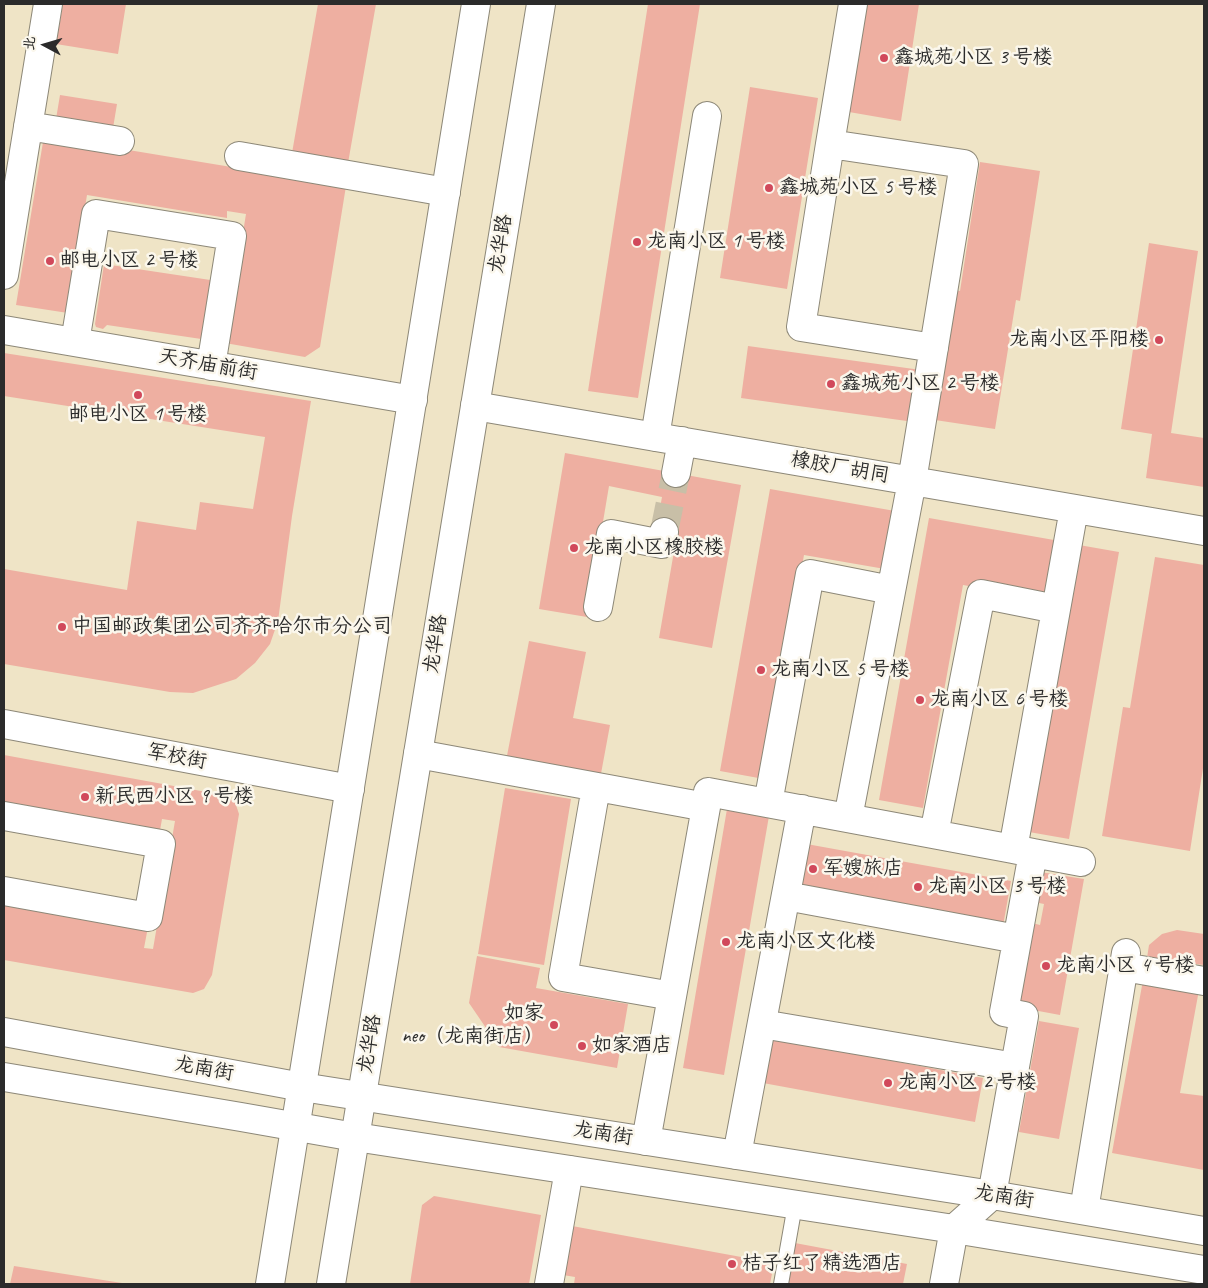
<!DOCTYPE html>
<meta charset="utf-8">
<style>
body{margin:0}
#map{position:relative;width:1208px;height:1288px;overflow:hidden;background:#efe4c6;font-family:Caveat,"LXGW WenKai TC",sans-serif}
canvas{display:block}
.frame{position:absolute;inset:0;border:5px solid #2b2b2b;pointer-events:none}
.north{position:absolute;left:20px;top:20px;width:50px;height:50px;-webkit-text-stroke:4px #fbf7ec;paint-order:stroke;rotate:276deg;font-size:14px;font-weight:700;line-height:20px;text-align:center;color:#2b2b2b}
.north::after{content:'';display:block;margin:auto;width:18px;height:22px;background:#2b2b2b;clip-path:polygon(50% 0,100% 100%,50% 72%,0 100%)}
</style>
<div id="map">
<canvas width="1208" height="1288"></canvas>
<div class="frame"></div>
<div class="north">北</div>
</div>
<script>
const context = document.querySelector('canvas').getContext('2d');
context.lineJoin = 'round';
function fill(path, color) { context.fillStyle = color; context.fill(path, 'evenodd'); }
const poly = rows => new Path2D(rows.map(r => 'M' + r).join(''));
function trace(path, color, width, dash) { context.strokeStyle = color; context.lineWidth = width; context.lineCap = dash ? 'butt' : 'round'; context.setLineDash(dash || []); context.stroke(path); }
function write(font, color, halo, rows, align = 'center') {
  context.font = font + ' Caveat,"LXGW WenKai TC",sans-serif'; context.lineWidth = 5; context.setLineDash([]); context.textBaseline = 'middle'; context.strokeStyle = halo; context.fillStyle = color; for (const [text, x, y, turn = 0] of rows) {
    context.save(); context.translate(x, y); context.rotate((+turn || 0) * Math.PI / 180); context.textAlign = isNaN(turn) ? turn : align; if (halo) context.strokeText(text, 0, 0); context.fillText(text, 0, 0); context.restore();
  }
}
const building = poly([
 [63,4,126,4,118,54,56,44],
 [318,4,376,4,348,163,292,153],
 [648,4,700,4,638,398,588,391],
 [866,4,919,4,901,121,849,112],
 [750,87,818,98,787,289,720,278],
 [60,95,117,104,113,128,56,119],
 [44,136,346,186,320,347,305,357,225,343,246,214,227,211,227,218,87,195,68,313,16,305],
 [980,162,1040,171,1020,301,1016,300,995,429,935,420,956,290,960,291],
 [1149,243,1198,251,1171,433,1204,438,1204,487,1146,478,1152,434,1121,429],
 [104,264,217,281,208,340,107,325,103,329,96,327,95,324],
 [748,346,921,370,914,422,741,398],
 [4,353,311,401,292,516,278,621,270,644,255,663,236,679,193,693,170,692,4,664,4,569,127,590,137,521,196,530,200,502,253,509,265,437,4,396],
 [565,453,741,485,712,648,659,638,677,534,656,530,662,497,609,486,587,617,539,609],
 [770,489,895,511,885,569,804,555,764,779,720,771],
 [929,518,1054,540,1044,599,963,585,923,808,879,800],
 [1079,545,1119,552,1069,839,1029,832],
 [1155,557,1204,565,1204,762,1190,851,1102,836,1123,707,1130,708],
 [529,641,586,652,573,718,610,725,600,779,506,761],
 [4,755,223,795,235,802,239,814,212,975,204,989,193,993,4,960,4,902,148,927,144,948,153,949,175,821,162,819,159,836,4,807],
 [505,788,571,799,544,965,478,954],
 [727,809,769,816,724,1075,683,1068],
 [801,843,1011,881,1003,926,794,888],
 [1034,871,1084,879,1060,1015,1017,1007,1032,923,1040,925,1044,904,1029,901],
 [1177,930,1204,934,1204,965,1147,958,1149,945,1162,934],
 [477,956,540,968,536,988,628,1004,617,1068,499,1047,469,1003],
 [1143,980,1199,990,1180,1093,1204,1096,1204,1170,1112,1153],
 [1039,1021,1079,1028,1059,1139,1019,1132],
 [772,1038,983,1078,975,1122,763,1083],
 [434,1196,541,1215,529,1284,410,1284,422,1205],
 [572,1226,774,1263,770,1284,574,1284,575,1277,563,1275],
 [795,1243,907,1264,903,1284,787,1284],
 [14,1266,122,1283,122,1284,10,1284]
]);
const minorTunnel = poly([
 [664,532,676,473]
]);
const service = poly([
 [781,1284,795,1205]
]);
const minor = poly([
 [28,126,120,141],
 [830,144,801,327,934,348],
 [239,156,446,192],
 [4,275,48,4],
 [4,330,413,400],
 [75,342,96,214,232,236,211,366],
 [475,406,1204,531],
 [655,437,707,116],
 [676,473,682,441],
 [598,607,611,534,662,544,664,532],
 [4,724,350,789],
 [418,754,706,807,708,792,1013,849],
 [596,787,563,977,672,996],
 [768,803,810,574,891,590],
 [4,816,161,844,148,917,4,891],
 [848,818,912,481,964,164,830,144,853,4],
 [934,834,981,594,1056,609],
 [1033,853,1081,862],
 [786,896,1017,939],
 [1124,967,1204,981],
 [762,1024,1015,1067],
 [646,1141,706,807],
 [737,1155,802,809],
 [1084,1210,1126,953],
 [549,1284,569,1170],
 [944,1284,954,1229,992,1195,1024,1016,1004,1012,1033,853,1013,849,1074,509]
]);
const secondary = poly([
 [4,1032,302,1087,992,1195,1204,1231],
 [4,1077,241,1117,349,1136,954,1229,1204,1270]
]);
const primary = poly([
 [270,1284,476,4],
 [331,1284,541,4]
]);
const markers = [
 [884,58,5,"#d1495b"],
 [769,188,5,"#d1495b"],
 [637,242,5,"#d1495b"],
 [50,261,5,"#d1495b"],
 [1159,340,5,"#d1495b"],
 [831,384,5,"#d1495b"],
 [138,395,5,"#d1495b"],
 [574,548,5,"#d1495b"],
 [62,627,5,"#d1495b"],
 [761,670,5,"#d1495b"],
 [920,700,5,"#d1495b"],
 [85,797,5,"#d1495b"],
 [813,869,5,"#d1495b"],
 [918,887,5,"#d1495b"],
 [726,942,5,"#d1495b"],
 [1046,966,5,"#d1495b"],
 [554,1025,5,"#d1495b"],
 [582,1046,5,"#d1495b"],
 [888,1083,5,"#d1495b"],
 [732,1264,5,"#d1495b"]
];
const poiNames = [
 ["鑫城苑小区 3 号楼",894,58],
 ["鑫城苑小区 5 号楼",779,188],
 ["龙南小区 1 号楼",647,242],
 ["邮电小区 2 号楼",60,261],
 ["龙南小区平阳楼",1149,340,"right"],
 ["鑫城苑小区 2 号楼",841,384],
 ["邮电小区 1 号楼",138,415,"center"],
 ["龙南小区橡胶楼",584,548],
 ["中国邮政集团公司齐齐哈尔市分公司",72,627],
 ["龙南小区 5 号楼",771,670],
 ["龙南小区 6 号楼",930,700],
 ["新民西小区 9 号楼",95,797],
 ["军嫂旅店",823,869],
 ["龙南小区 3 号楼",928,887],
 ["龙南小区文化楼",736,942],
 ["龙南小区 4 号楼",1056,966],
 ["如家",544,1014,"right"],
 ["neo（龙南街店）",544,1037,"right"],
 ["如家酒店",592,1046],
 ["龙南小区 2 号楼",898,1083],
 ["桔子红了精选酒店",742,1264]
];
const streetNames = [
 ["龙华路",501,244,-81],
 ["天齐庙前街",208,365,10],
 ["橡胶厂胡同",840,468,10],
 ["龙华路",436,644,-81],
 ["军校街",177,757,11],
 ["龙华路",370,1044,-81],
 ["龙南街",204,1069,10],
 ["龙南街",603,1134,9],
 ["龙南街",1004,1197,9]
];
fill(building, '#eeafa1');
trace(minorTunnel, '#c8bfa7', 28, [28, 14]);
trace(service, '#8d8878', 16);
trace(minor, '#8d8878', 30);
trace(secondary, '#8d8878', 30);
trace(primary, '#8d8878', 30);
trace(service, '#fff', 14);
trace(minor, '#fff', 28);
trace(secondary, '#fff', 28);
trace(primary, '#fff', 28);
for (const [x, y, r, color] of markers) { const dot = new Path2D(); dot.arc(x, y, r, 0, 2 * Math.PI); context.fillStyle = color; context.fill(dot); trace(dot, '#fbf7ec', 2); }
write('20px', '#2b2b2b', '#fbf7ec', poiNames, 'left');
write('20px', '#2b2b2b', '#fbf7ec', streetNames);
</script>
